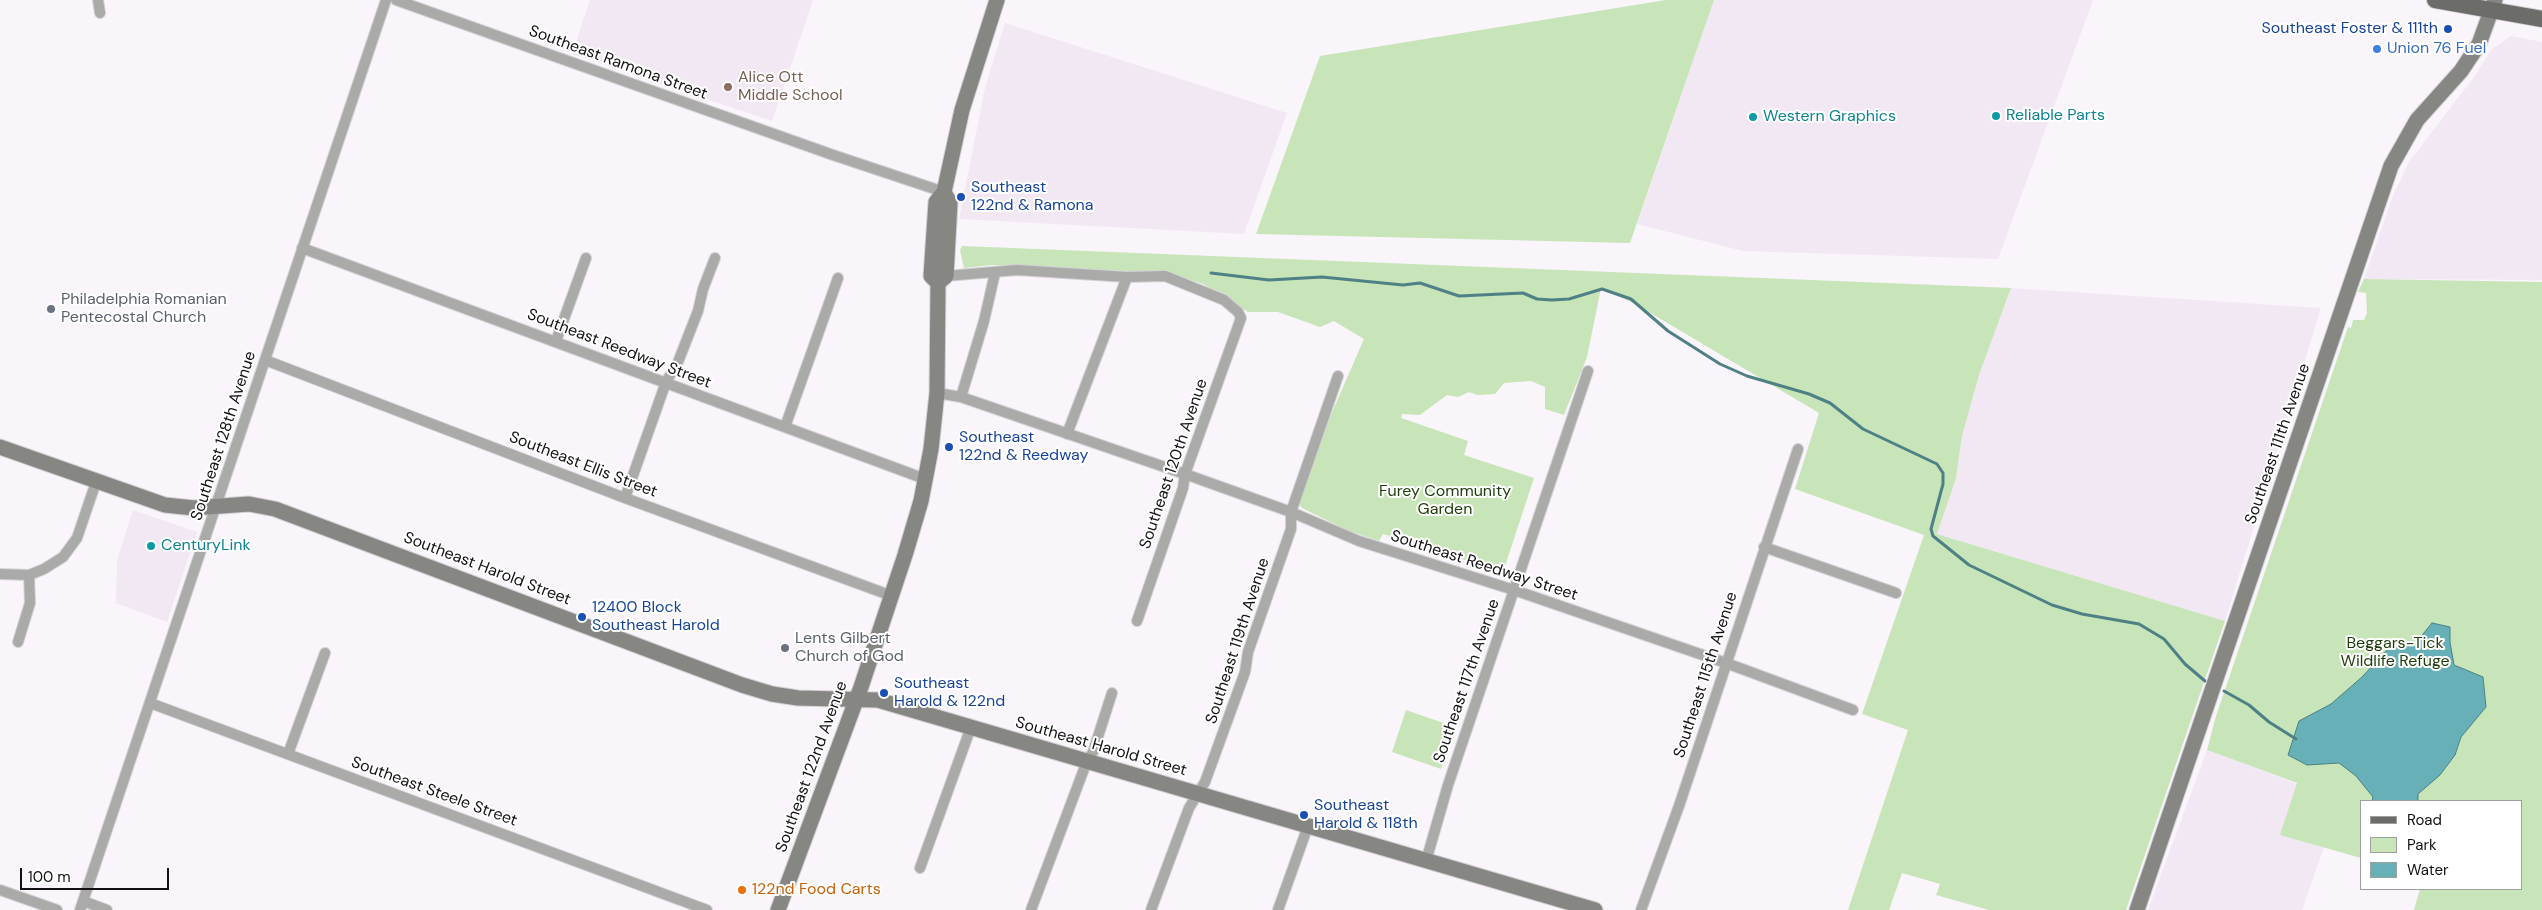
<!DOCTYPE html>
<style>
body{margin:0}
#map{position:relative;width:2542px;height:910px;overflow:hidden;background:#f9f5fa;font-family:"DM Sans",sans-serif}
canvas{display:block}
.legend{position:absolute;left:2360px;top:800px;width:162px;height:90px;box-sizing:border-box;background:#fff;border:1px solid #a09fa0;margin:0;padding:6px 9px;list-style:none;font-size:15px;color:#121012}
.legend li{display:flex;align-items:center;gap:10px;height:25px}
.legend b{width:25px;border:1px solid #a09fa0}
.scale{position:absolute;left:20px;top:868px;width:149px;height:22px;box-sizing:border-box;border:2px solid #121012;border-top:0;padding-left:6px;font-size:15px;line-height:18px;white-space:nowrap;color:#121012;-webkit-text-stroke:4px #fff;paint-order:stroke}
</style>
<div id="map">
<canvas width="2542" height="910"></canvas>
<ul class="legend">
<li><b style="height:6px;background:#6c6d69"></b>Road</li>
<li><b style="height:14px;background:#c7e5b8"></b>Park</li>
<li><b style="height:14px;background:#67b0b7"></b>Water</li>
</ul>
<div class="scale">100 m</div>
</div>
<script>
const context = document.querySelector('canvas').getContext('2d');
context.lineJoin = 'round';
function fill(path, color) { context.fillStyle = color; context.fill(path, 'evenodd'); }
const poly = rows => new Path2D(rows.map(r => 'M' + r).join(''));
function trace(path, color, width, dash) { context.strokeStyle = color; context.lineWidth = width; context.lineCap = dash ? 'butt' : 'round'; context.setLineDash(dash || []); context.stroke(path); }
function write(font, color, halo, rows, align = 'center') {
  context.font = font + ' "DM Sans",sans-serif'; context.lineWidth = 4; context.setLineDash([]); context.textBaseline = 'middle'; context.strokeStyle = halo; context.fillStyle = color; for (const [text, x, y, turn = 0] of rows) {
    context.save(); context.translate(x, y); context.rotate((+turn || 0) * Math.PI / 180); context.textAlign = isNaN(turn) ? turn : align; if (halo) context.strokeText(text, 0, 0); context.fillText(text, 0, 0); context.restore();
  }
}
const built = poly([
 [590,0,813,0,772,121,572,54],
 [1714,0,2093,0,1998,259,1743,251,1637,224],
 [1005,23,1287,113,1244,234,959,219,985,88],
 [2511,36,2542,42,2542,280,2364,279,2392,198,2409,162,2474,77,2492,49],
 [2011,288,2321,308,2225,621,1937,534,1956,478,1962,436,1979,375],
 [133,510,197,532,167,622,116,603,117,560],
 [2207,750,2297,784,2281,835,2324,847,2302,910,2148,910]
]);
const green = poly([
 [1666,0,1714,0,1630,243,1256,234,1320,56],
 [962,246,2011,288,1979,375,1962,436,1956,478,1937,534,2225,621,2126,910,1989,910,1936,895,1940,884,1902,873,1889,910,1848,910,1908,730,1862,714,1924,535,1795,489,1819,413,1637,305,1601,288,1587,357,1564,415,1545,409,1545,387,1531,381,1504,383,1495,394,1478,395,1469,392,1458,397,1447,395,1420,415,1402,414,1401,418,1468,441,1464,455,1534,478,1503,572,1383,534,1379,541,1347,530,1302,508,1299,504,1323,433,1364,339,1334,321,1320,327,1278,312,1248,312,1203,284,1169,273,992,265,964,268,960,250],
 [2364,279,2542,282,2542,910,2414,910,2420,889,2521,889,2521,801,2361,801,2361,858,2280,835,2297,783,2207,750,2216,716,2348,327,2351,328,2353,320,2364,320,2367,313,2366,293,2358,292],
 [1406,710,1455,727,1441,769,1392,752]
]);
const water = poly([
 [2432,623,2450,627,2450,642,2454,665,2483,677,2486,707,2461,737,2455,755,2440,775,2418,794,2418,801,2372,801,2373,797,2356,776,2339,763,2307,765,2288,755,2299,721,2331,704,2362,677,2388,649,2415,644,2432,623]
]);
const stream = poly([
 [1211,273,1269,280,1322,277,1403,285,1420,283,1459,296,1523,293,1537,299,1552,300,1569,299,1602,289,1631,299,1668,331,1720,364,1747,376,1809,394,1830,403,1863,429,1937,464,1943,473,1943,484,1931,529,1933,536,1969,565,2052,605,2082,614,2139,624,2164,639,2185,664,2205,681],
 [2224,691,2249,705,2269,722,2296,739]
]);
const street = poly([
 [98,0,100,13],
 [396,0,833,155,944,192],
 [302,248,925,479],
 [946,276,1017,270,1127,277,1165,276,1224,300,1238,312,1241,318,1185,474,1183,488,1137,621],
 [556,341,586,258],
 [265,360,625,498,892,596],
 [937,393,961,397,1185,474,1291,512,1359,541,1514,590,1726,663,1853,710],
 [961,397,984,321,995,273],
 [785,427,838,278],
 [1067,434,1127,277],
 [625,498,666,382,678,362,698,311,703,289,715,258],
 [1764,547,1896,593],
 [0,574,29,575,44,569,63,557,77,538,96,482],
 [18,642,30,603,29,575],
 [150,703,707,910],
 [288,754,325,653],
 [1426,861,1448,785,1588,371],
 [920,868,971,727],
 [0,890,57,910],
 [83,901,107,910],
 [80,910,386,0],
 [1031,910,1087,761,1093,752,1112,693],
 [1151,910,1189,808,1205,782,1245,672,1248,652,1291,529,1291,512,1338,376],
 [1278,910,1308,826],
 [1641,910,1679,806,1798,449]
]);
const secondary = poly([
 [938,283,946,276,950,203,944,192],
 [0,447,165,505,194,508,249,504,275,509,742,685,772,694,798,698,878,700,1595,910],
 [778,910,861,687,905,555,921,501,931,449,937,393,938,283,931,276,936,202,944,192,962,110,997,0],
 [2137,910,2391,166,2417,120,2461,71,2479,44,2495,0]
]);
const primary = poly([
 [2435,0,2542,19]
]);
const markers = [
 [2448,29,5,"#1a4fb4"],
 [2377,49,5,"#3f7fe0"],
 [728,87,5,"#8d6e63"],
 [1996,116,5,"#0f9aa8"],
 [1753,117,5,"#0f9aa8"],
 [961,197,5,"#1a4fb4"],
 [51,309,5,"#6b7280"],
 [949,447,5,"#1a4fb4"],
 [151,546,5,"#0f9aa8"],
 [582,617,5,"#1a4fb4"],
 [785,648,5,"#6b7280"],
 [884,693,5,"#1a4fb4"],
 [1304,815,5,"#1a4fb4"],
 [742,890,5,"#e8710a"]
];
const transitNames = [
 ["Southeast Foster & 111th",2438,29,"right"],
 ["Southeast",971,188],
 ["122nd & Ramona",971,206],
 ["Southeast",959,438],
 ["122nd & Reedway",959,456],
 ["12400 Block",592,608],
 ["Southeast Harold",592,626],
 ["Southeast",894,684],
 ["Harold & 122nd",894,702],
 ["Southeast",1314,806],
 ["Harold & 118th",1314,824]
];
const shopNames = [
 ["Union 76 Fuel",2387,49]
];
const streetNames = [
 ["Southeast Ramona Street",618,63,20],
 ["Southeast Reedway Street",619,349,21],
 ["Southeast 128th Avenue",224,436,-72],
 ["Southeast 111th Avenue",2278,444,-71],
 ["Southeast 120th Avenue",1174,464,-71],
 ["Southeast Ellis Street",583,465,21],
 ["Southeast Reedway Street",1484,566,18],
 ["Southeast Harold Street",487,569,21],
 ["Southeast 119th Avenue",1238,641,-72],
 ["Southeast 115th Avenue",1706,675,-72],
 ["Southeast 117th Avenue",1467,681,-71],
 ["Southeast Harold Street",1101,747,16],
 ["Southeast 122nd Avenue",812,767,-70],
 ["Southeast Steele Street",434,792,20]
];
const educationNames = [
 ["Alice Ott",738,78],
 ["Middle School",738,96]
];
const cultureNames = [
 ["Reliable Parts",2006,116],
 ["Western Graphics",1763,117],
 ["CenturyLink",161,546]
];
const worshipNames = [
 ["Philadelphia Romanian",61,300],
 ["Pentecostal Church",61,318],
 ["Lents Gilbert",795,639],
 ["Church of God",795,657]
];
const parkNames = [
 ["Furey Community",1445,492],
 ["Garden",1445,510],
 ["Beggars-Tick",2395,644],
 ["Wildlife Refuge",2395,662]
];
const foodNames = [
 ["122nd Food Carts",752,890]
];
fill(built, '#f2e8f4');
fill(green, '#c7e5b8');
fill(water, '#67b0b7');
trace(water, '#4e8086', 1);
trace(stream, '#4e8086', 3);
trace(street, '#d4d0d5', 12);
trace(secondary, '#d4d0d5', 17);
trace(primary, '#d4d0d5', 18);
trace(street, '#aaaba9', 10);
trace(secondary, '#868783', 15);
trace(primary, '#6c6d69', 16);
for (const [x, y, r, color] of markers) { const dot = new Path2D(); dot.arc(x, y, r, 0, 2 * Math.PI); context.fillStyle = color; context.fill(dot); trace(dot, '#fff', 2); }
write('16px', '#164399', '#fff', transitNames, 'left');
write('16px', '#366cbe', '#fff', shopNames, 'left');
write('16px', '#121012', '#fff', streetNames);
write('16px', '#785e54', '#fff', educationNames, 'left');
write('16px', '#0d838f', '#fff', cultureNames, 'left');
write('16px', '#5b616d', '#fff', worshipNames, 'left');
write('16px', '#1d3b08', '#fff', parkNames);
write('16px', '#c56008', '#fff', foodNames, 'left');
</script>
